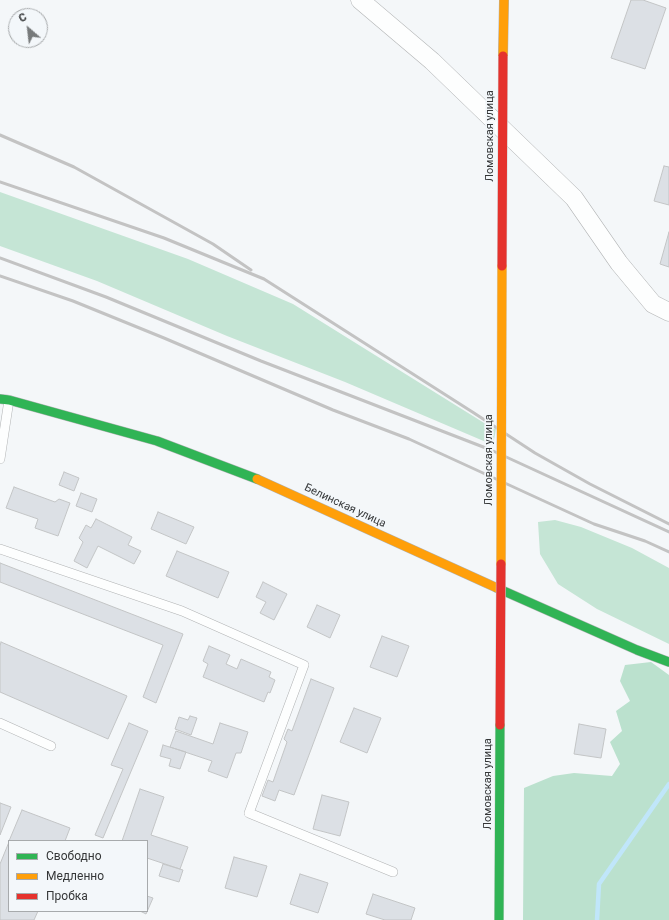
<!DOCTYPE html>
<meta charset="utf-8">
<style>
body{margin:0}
#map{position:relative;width:669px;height:920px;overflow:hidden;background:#f4f7f9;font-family:Roboto,sans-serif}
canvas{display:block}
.legend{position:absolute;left:8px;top:840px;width:140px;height:72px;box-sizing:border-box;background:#f3f7fa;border:1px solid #a7aaac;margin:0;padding:5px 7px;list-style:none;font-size:12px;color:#343637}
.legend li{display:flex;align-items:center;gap:8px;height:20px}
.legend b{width:20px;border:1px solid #a7aaac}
.north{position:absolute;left:8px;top:8px;width:40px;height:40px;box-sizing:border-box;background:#f3f7fa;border:1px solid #a7aaac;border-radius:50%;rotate:332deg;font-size:11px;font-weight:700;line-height:16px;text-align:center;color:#343637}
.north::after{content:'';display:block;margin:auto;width:14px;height:18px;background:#777a7b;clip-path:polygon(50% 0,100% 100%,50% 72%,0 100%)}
</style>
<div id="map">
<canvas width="669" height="920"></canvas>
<ul class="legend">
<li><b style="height:5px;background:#30b455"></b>Свободно</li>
<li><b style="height:5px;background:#ff9f0a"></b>Медленно</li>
<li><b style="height:5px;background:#e5322d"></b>Пробка</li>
</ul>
<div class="north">С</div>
</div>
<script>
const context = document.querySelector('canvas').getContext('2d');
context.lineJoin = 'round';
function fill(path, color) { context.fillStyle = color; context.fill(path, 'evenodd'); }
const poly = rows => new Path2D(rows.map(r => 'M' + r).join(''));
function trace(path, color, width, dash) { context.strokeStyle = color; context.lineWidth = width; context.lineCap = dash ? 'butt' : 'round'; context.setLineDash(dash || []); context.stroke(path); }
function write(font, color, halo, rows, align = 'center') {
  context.font = font + ' Roboto,sans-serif'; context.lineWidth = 3.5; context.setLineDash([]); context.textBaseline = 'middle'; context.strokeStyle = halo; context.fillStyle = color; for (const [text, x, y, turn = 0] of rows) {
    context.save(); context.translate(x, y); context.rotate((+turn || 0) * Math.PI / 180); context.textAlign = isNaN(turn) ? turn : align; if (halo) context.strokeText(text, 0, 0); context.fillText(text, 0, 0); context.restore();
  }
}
const green = poly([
 [0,192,188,259,293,304,489,426,496,429,493,445,345,382,227,336,97,281,0,246],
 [555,520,581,527,632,548,669,568,669,644,597,609,558,584,540,554,538,522]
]);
const forest = poly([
 [651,662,669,675,669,920,523,920,524,788,553,776,574,773,612,776,620,764,610,742,622,731,616,711,630,701,620,681,625,665]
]);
const stream = poly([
 [597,920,599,884,669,784]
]);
const building = poly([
 [631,0,643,0,666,8,645,69,611,58,631,0],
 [664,166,669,167,669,205,654,201,664,166],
 [669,232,669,267,660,264,669,232],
 [64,472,79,478,74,491,59,485,64,472],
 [14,487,55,502,59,499,70,503,58,536,35,528,38,519,6,508,14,487],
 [81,493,97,499,92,512,76,506,81,493],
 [158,512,194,527,186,544,151,529,158,512],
 [96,519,132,537,128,545,141,551,134,564,98,546,87,568,74,561,83,542,79,538,86,525,91,528,96,519],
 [177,551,229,572,218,598,166,576,177,551],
 [0,563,183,634,156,703,143,697,163,645,0,582,0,563],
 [263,582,287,594,274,620,260,613,266,602,256,597,263,582],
 [317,605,340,615,330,638,307,627,317,605],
 [382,636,409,646,397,677,370,667,382,636],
 [1,642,127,696,108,739,0,692,0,646,1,642],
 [209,646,230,655,226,664,237,669,241,659,271,672,269,677,275,680,270,693,268,692,264,702,203,677,208,664,203,661,209,646],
 [311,679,334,688,294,795,279,790,275,801,262,796,268,780,273,782,287,742,284,739,288,729,292,731,311,679],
 [354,708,381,718,367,753,340,742,354,708],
 [190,716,197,718,191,735,175,729,179,717,188,720,190,716],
 [129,723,148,731,103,838,95,835,123,769,111,765,129,723],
 [220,723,248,732,241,753,236,753,227,778,208,771,212,761,170,747,176,731,213,744,220,723],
 [579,724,606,729,601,758,574,754,579,724],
 [163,745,186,752,180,769,169,766,171,759,160,756,163,745],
 [140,789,164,797,151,835,188,847,180,869,147,858,147,841,122,841,140,789],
 [322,795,349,802,340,836,313,829,322,795],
 [0,803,11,807,0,835,0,803],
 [22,810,70,828,65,841,9,841,22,810],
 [9,842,9,911,38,911,34,920,0,920,0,864,9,842],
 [234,857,267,866,257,897,225,888,234,857],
 [163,864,183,870,179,882,159,876,163,864],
 [300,874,328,883,318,913,290,904,300,874],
 [373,894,415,908,411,920,385,920,366,914,373,894],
 [147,896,153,898,146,914,140,911,147,911,147,896]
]);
const lane = poly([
 [0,459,9,400],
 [0,549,182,611,304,665,249,813,393,872],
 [0,723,51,746]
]);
const street = poly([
 [360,0,432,61,574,198,619,263,653,304,669,312]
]);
const fast = poly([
 [0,399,9,400,157,441,257,479],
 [497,588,637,650,669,662]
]);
const slow = poly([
 [503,56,504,0],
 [257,479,497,588]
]);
const rail = poly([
 [0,135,74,167,213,244,251,270],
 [0,182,164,238,264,279,474,413,535,453,590,484,669,524],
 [0,258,106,297,261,361,491,450,669,532],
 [0,276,73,301,164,338,333,410,409,439,594,524,645,541,669,552]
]);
const fastBridge = poly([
 [499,920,500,725]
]);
const slowBridge = poly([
 [501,564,502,266]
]);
const jamBridge = poly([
 [502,266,503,56],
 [500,725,501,564]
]);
const streetNames = [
 ["Ломовская улица",490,136,-90],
 ["Ломовская улица",489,460,-90],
 ["Белинская улица",345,506,25],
 ["Ломовская улица",488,784,-90]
];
fill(green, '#c5e5d5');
fill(forest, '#bbe1ce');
trace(stream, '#c0e6fa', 4.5);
fill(building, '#dce0e5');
trace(building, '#c3c5c6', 1);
trace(lane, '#b1b3b4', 10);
trace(street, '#b1b3b4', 19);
trace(fast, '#b1b3b4', 10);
trace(slow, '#b1b3b4', 10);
trace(lane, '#fdfefe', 9);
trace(street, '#fdfefe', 18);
trace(fast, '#30b455', 9);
trace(slow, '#ff9f0a', 9);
trace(rail, '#c3c3c3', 3);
trace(fastBridge, '#d2d4d5', 10, []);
trace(slowBridge, '#d2d4d5', 10, []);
trace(jamBridge, '#d2d4d5', 10, []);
trace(fastBridge, '#30b455', 9);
trace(slowBridge, '#ff9f0a', 9);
trace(jamBridge, '#e5322d', 9);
write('11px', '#343637', '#f3f7fa', streetNames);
</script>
